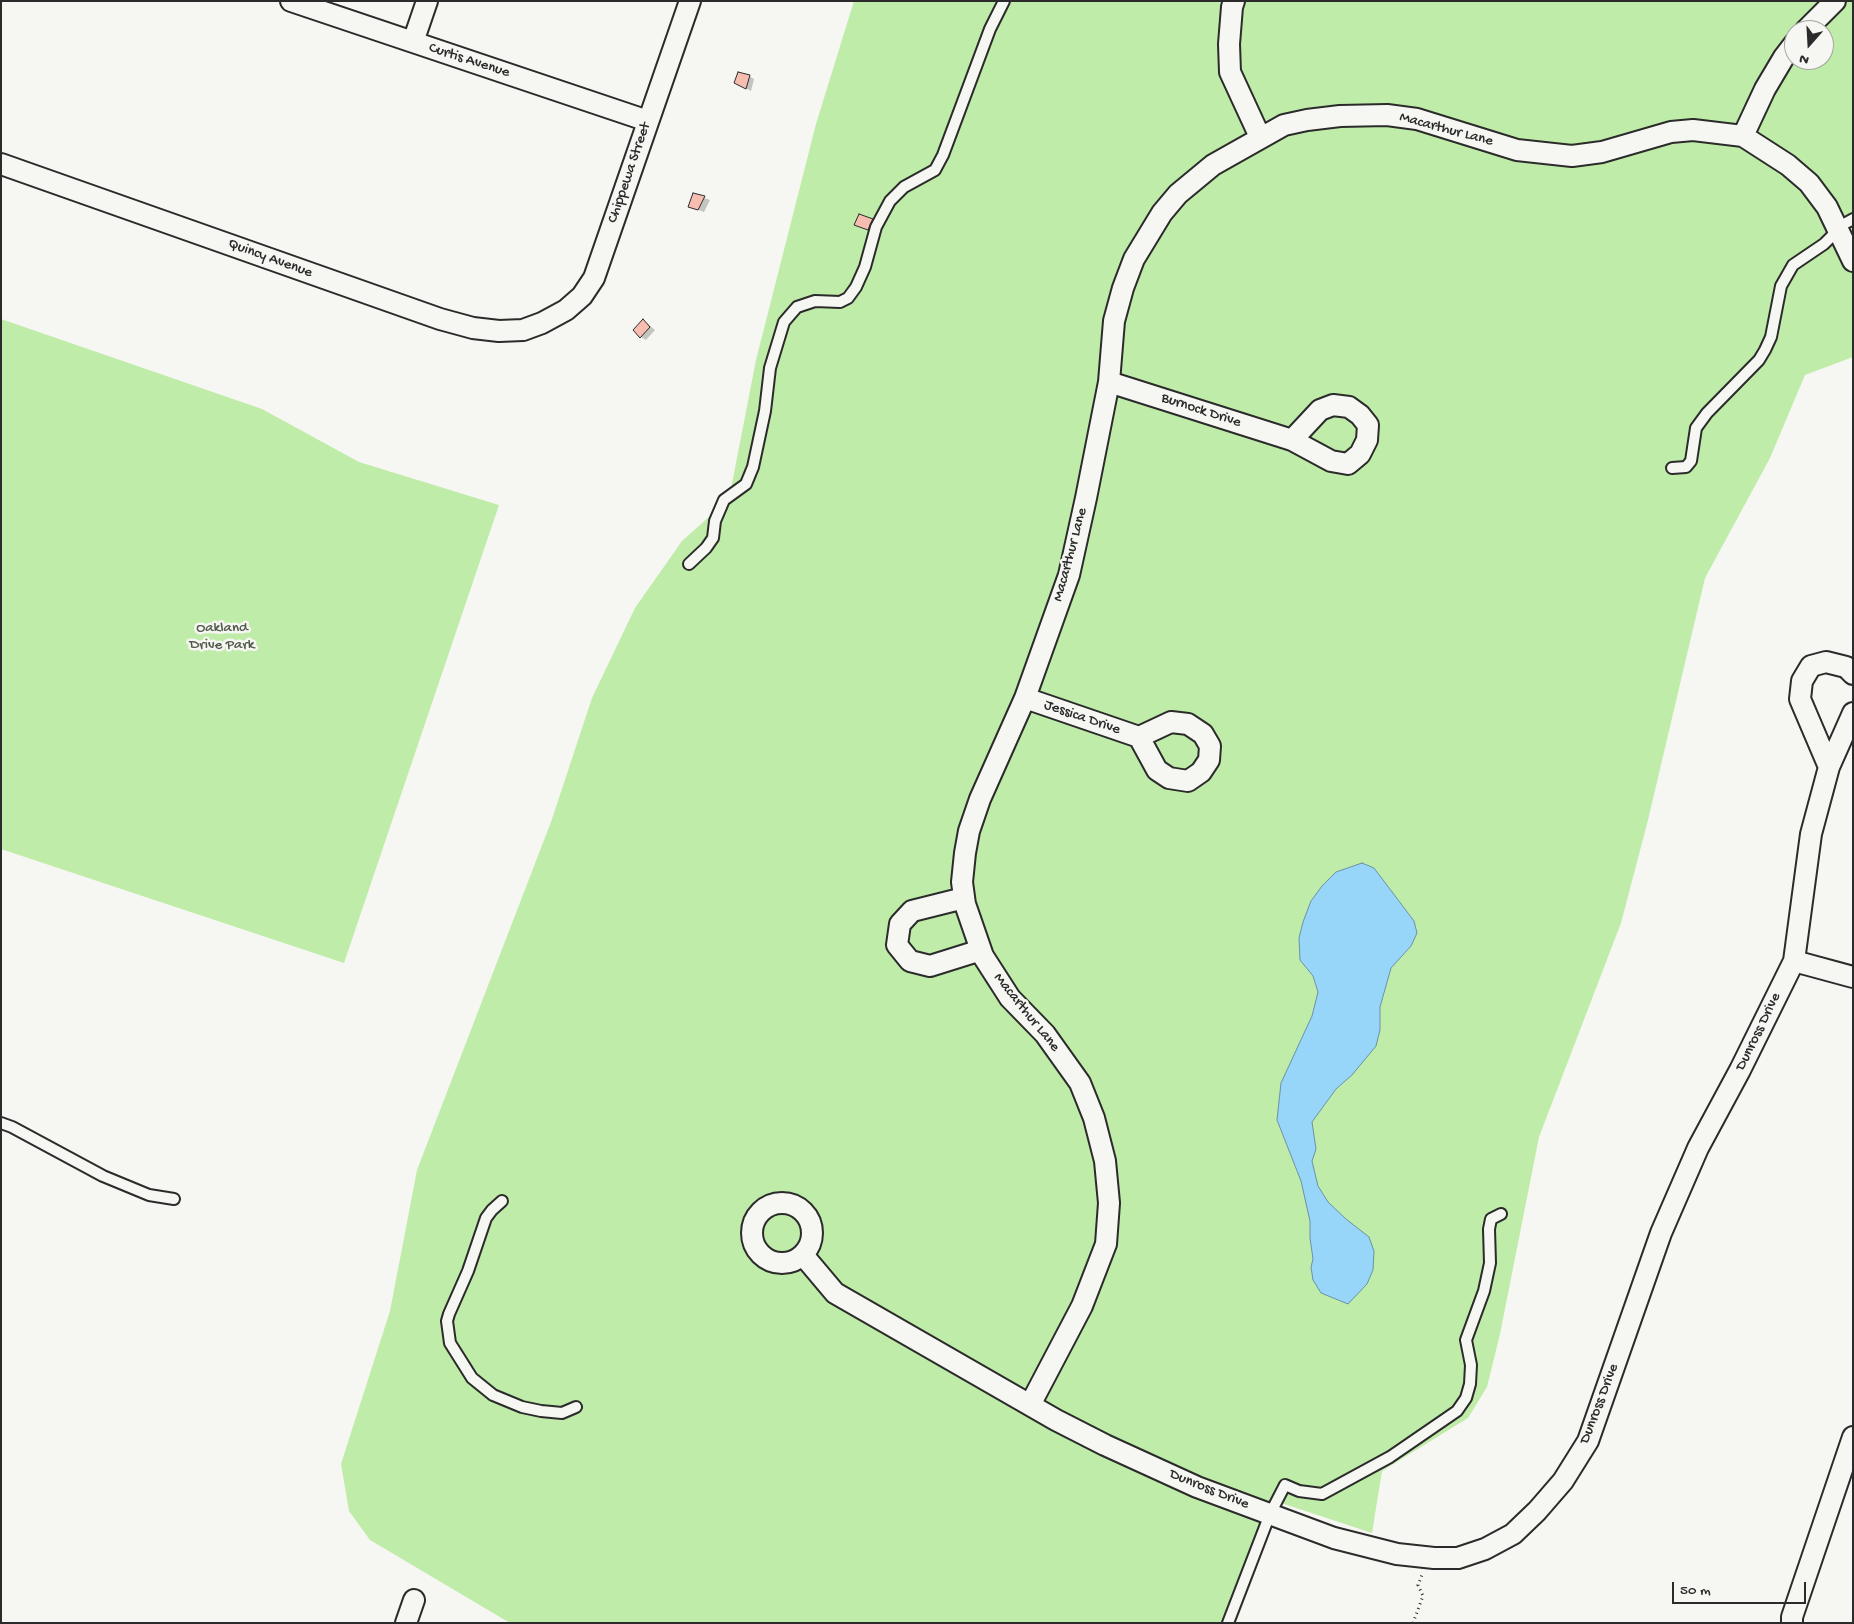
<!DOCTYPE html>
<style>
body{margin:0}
#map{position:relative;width:1854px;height:1624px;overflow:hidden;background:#f6f6f2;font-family:"Gochi Hand",sans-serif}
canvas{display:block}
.frame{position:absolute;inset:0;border:2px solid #2b2b2b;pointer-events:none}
.north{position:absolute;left:1784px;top:20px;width:50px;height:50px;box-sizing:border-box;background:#f6f6f2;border:1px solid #a5a5a2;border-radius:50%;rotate:199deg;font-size:14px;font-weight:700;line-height:20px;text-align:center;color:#2b2b2b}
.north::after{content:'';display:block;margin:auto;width:18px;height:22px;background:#2b2b2b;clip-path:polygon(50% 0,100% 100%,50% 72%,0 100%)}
.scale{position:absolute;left:1672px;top:1582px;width:134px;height:22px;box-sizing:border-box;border:2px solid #2b2b2b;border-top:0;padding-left:6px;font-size:15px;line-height:18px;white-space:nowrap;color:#2b2b2b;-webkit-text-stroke:4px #f6f6f2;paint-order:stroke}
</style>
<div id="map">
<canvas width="1854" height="1624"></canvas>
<div class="frame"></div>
<div class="north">N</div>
<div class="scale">50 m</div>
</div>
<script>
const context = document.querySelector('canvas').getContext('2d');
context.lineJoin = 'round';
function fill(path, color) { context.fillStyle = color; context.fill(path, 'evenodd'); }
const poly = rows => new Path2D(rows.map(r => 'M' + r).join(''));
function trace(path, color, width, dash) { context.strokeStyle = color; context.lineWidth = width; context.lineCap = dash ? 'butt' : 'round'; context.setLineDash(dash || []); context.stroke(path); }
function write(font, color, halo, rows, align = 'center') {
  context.font = font + ' "Gochi Hand",sans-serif'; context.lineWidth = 5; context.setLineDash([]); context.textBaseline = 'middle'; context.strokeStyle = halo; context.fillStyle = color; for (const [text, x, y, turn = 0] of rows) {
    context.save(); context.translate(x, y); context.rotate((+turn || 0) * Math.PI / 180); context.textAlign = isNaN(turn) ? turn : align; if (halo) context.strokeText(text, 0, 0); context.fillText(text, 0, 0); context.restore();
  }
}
const green = poly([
 [854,1,1853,1,1853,357,1805,375,1770,458,1705,578,1648,820,1621,923,1539,1137,1500,1334,1487,1387,1468,1418,1382,1471,1372,1533,1281,1503,1236,1623,510,1623,370,1540,349,1511,341,1464,390,1311,417,1170,551,822,592,698,635,608,682,541,729,499,756,360,816,124],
 [1794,30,1824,30,1824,60,1794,60],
 [1,319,262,409,359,462,499,505,344,963,1,849]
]);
const water = poly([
 [1362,863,1374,868,1414,921,1417,933,1411,946,1391,968,1380,1007,1380,1030,1376,1046,1352,1075,1336,1089,1312,1122,1316,1149,1312,1161,1318,1186,1328,1202,1346,1219,1369,1237,1374,1251,1373,1270,1367,1284,1348,1304,1321,1293,1313,1280,1311,1267,1313,1259,1310,1238,1310,1221,1301,1181,1277,1120,1281,1083,1312,1016,1318,992,1313,976,1300,960,1299,938,1303,922,1311,901,1322,886,1336,872,1362,863]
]);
const shadow = poly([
 [749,76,754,79,751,91,736,83],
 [694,194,710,200,704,212,690,207],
 [860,215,875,222,871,231,858,226],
 [643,320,655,330,646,340,641,337]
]);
const building = poly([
 [738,72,750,75,746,89,734,83,738,72],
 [693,193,705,196,698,210,688,207,693,193],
 [859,214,873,219,868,230,854,225,859,214],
 [643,319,650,327,640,338,633,330,643,319]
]);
const path = poly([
 [1413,1623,1423,1596,1418,1585,1422,1575]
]);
const service = poly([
 [1672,468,1686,467,1691,461,1696,428,1707,413,1759,360,1765,350,1771,337,1781,286,1793,265,1824,244,1844,224,1853,219],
 [689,564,706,548,713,538,715,521,724,500,746,484,753,467,765,411,770,368,784,322,797,307,815,301,840,302,848,298,856,287,865,267,876,227,890,201,904,187,935,170,943,155,990,29,1004,1],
 [1,1123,12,1127,103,1176,149,1195,174,1199],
 [502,1201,492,1210,486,1218,468,1271,449,1314,447,1321,450,1343,472,1378,493,1395,522,1407,541,1411,562,1413,576,1407],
 [1228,1623,1270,1514,1285,1485,1299,1491,1322,1494,1390,1457,1457,1411,1466,1398,1470,1384,1471,1365,1466,1340,1484,1291,1490,1263,1489,1229,1491,1219,1501,1214]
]);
const minor = poly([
 [291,1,648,121],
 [1234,1,1232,7,1229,44,1230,72,1260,137],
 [1806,30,1835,1],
 [413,42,427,1],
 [1743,136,1765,89,1784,57,1794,44],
 [1,164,440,319,473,328,499,331,523,330,542,323,566,310,582,296,594,278,690,1],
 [1109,382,1292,440,1331,461,1348,464,1360,454,1367,440,1368,425,1360,415,1349,407,1333,405,1320,410,1292,440],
 [1025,698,1139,737,1157,770,1169,778,1188,781,1201,772,1209,760,1210,746,1203,734,1188,724,1171,722,1139,737],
 [1829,767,1800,699,1802,681,1811,666,1826,662,1846,667,1853,674],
 [964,898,912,911,900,924,897,945,910,961,930,966,981,950],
 [1794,961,1853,977],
 '752 1233a30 30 0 1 1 60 0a30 30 0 1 1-60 0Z',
 [803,1255,835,1293,1056,1420,1105,1445,1197,1487,1334,1538,1397,1554,1434,1558,1458,1558,1485,1549,1513,1534,1537,1511,1563,1481,1588,1441,1661,1233,1698,1148,1740,1070,1794,961,1811,834,1829,767,1853,713],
 [1030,1405,1082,1306,1106,1244,1109,1203,1105,1161,1094,1118,1080,1083,1045,1034,1010,998,983,956,965,904,962,882,965,853,969,831,980,799,1025,698,1069,575,1086,498,1109,382,1114,321,1123,288,1134,259,1162,213,1178,194,1213,165,1284,125,1307,120,1340,116,1387,115,1417,119,1517,150,1572,156,1602,152,1671,132,1693,130,1743,136,1788,165,1809,183,1827,207,1853,261],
 [406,1623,414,1600],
 [1792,1623,1792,1617,1853,1437]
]);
const streetNames = [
 ["Curtis Avenue",469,61,18],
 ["Macarthur Lane",1446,130,15],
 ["Chippewa Street",630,173,-71],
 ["Quincy Avenue",270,259,20],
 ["Burnock Drive",1201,411,18],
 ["Macarthur Lane",1071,555,-75],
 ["Jessica Drive",1082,718,19],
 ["Macarthur Lane",1026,1013,51],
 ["Dunross Drive",1759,1032,-64],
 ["Dunross Drive",1600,1404,-69],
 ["Dunross Drive",1209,1490,22]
];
const parkNames = [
 ["Oakland",222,629],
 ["Drive Park",222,646]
];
fill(green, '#c0eca9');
fill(water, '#97d5f9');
trace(water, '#6c91a7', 1);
fill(shadow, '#0003');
fill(building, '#f7bdb0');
trace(building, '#2b2b2b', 1);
trace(service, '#2b2b2b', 14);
trace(minor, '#2b2b2b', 24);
trace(path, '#2b2b2b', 3, [1, 4]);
trace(service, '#f6f6f2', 10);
trace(minor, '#f6f6f2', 20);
write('15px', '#2b2b2b', '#f6f6f2', streetNames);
write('15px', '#505b4a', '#f6f6f2', parkNames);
</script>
